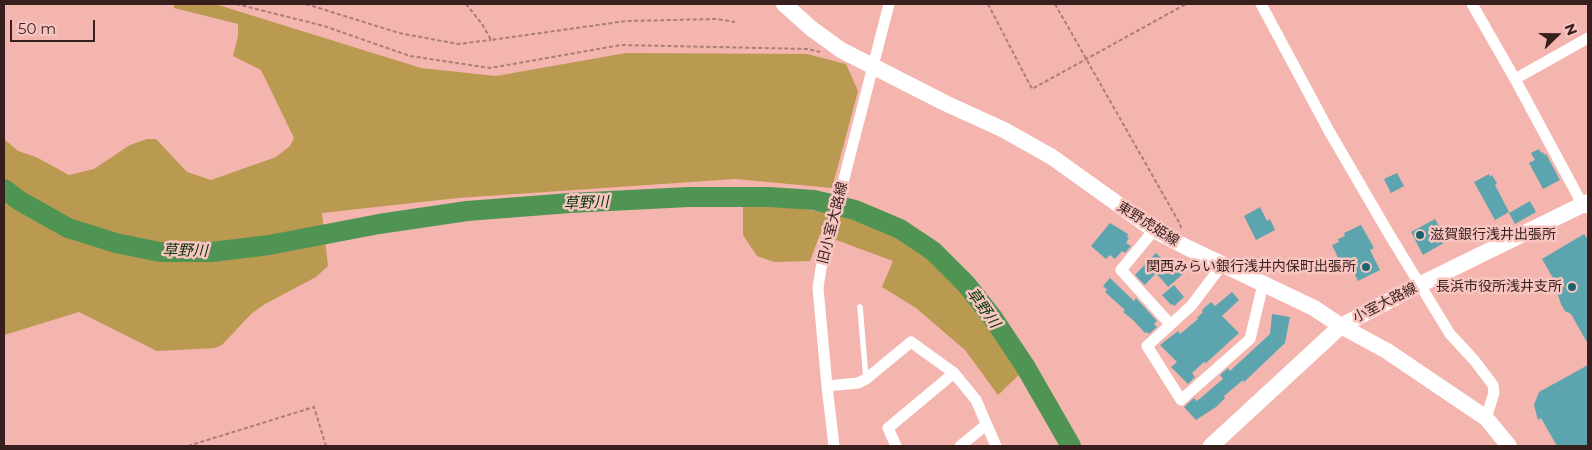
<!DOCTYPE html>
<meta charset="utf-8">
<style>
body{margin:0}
#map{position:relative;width:1592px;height:450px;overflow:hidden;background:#f3b5ae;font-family:Montserrat,sans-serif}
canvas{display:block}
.frame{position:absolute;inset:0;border:5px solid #361f1d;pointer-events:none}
.north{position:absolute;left:1532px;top:10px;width:50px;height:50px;-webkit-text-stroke:4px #f8c5c0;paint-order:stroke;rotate:68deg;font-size:14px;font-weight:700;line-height:20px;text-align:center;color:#361f1d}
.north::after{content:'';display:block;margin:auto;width:18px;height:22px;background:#361f1d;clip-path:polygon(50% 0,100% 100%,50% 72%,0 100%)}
.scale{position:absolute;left:10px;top:20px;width:85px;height:22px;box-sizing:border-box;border:2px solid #361f1d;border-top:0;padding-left:6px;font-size:15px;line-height:18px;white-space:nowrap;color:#361f1d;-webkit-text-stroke:4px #f8c5c0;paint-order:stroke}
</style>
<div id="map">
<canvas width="1592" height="450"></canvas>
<div class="frame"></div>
<div class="north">N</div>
<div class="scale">50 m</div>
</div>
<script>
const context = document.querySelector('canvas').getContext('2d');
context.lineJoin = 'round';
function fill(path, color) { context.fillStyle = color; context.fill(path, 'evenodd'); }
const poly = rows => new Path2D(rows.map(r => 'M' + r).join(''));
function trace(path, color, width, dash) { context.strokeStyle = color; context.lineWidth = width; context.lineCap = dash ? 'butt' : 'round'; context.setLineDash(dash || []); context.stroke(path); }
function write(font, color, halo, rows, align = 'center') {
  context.font = font + ' Montserrat,"Noto Sans JP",sans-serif'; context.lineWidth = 5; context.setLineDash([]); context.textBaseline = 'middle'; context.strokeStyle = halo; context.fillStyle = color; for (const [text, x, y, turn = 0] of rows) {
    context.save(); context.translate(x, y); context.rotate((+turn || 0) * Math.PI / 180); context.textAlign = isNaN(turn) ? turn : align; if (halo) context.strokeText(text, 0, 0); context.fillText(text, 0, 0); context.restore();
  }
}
const green = poly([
 [174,4,215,4,421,68,496,76,626,53,807,54,846,64,858,91,832,188,735,179,458,198,322,213,328,266,316,277,265,304,251,314,222,345,215,348,157,351,79,312,4,335,4,139,18,151,36,157,69,175,94,169,130,145,147,139,156,139,187,172,211,180,276,157,290,146,294,138,261,70,233,56,238,36,238,24,174,8],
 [743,200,856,217,920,248,968,295,1024,370,998,395,965,350,916,308,882,287,893,261,820,234,810,261,774,262,757,256,743,235]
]);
const river = poly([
 [4,189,20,201,68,228,116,243,160,252,212,252,269,245,379,224,467,211,570,203,689,197,769,197,814,200,855,210,900,229,933,251,966,284,993,318,1025,366,1071,446]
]);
const building = poly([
 [1539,149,1541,153,1543,152,1544,155,1546,154,1560,180,1543,189,1529,163,1535,160,1531,153],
 [1397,173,1404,186,1391,193,1384,179],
 [1489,174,1490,177,1492,175,1497,183,1495,185,1509,212,1495,220,1474,182],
 [1530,201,1536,212,1515,224,1509,213],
 [1260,207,1267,221,1270,219,1275,230,1256,240,1244,216],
 [1435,219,1447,241,1423,255,1411,232],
 [1110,223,1128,234,1127,237,1129,238,1126,243,1131,246,1125,253,1122,251,1115,259,1110,255,1106,259,1091,246],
 [1361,225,1374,248,1370,250,1380,270,1358,281,1347,258,1340,262,1332,245,1339,242,1338,239,1345,236,1344,233],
 [1584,234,1588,240,1588,344,1571,314,1565,311,1561,304,1556,289,1557,285,1542,259],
 [1156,253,1170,266,1174,262,1184,273,1168,287,1156,273,1145,285,1135,275],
 [1110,278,1134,301,1136,298,1157,321,1154,324,1157,327,1149,334,1147,332,1145,333,1133,320,1123,312,1125,310,1105,292,1107,290,1103,286],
 [1174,285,1184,297,1174,306,1172,304,1171,305,1162,295],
 [1232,292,1239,300,1222,316,1239,333,1206,363,1204,362,1192,373,1195,377,1188,384,1171,367,1177,362,1160,345,1178,331,1180,334,1198,319,1197,318,1203,312,1202,310,1211,302,1215,306],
 [1272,314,1290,317,1285,343,1244,382,1243,380,1224,396,1225,398,1216,407,1196,420,1184,407,1194,398,1197,401,1223,379,1220,375,1228,368,1230,371,1270,334],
 [1588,365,1588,446,1557,446,1541,418,1538,420,1534,405,1539,392]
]);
const path = poly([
 [236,4,324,26,410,56,490,68,621,45,808,49,820,52],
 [306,4,399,33,458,44,491,40],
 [466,4,482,24,491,40,626,21,717,19,735,22],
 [988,4,1032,89,1186,4],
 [1055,4,1180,224,1181,228],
 [188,446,314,407,326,446]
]);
const service = poly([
 [860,307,866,379]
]);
const minor = poly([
 [1261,4,1329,131,1389,234,1450,334,1474,360,1493,385,1494,393,1486,418],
 [1472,4,1515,79,1579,198,1587,208],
 [1515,79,1588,38],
 [1154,230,1121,270,1170,324],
 [1222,265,1191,306,1147,346,1181,400,1250,339,1263,284],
 [827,386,858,383,866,379,911,342,954,373,976,400,996,446],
 [834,446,827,386,818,288,821,268,889,4],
 [896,446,888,428,954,373],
 [960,446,986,425]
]);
const secondary = poly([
 [784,4,812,29,841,50,945,103,1004,130,1052,157,1154,230,1186,247,1314,308,1341,326,1387,351,1486,418,1509,446],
 [1211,446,1341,326,1421,284,1588,202]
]);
const markers = [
 [1420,235,5,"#16646c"],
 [1366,267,5,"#16646c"],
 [1572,287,5,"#16646c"]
];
const streetNames = [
 ["旧小室大路線",833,223,-76],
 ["東野虎姫線",1148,224,32],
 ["小室大路線",1385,303,-27]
];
const poiNames = [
 ["滋賀銀行浅井出張所",1430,235,"left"],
 ["関西みらい銀行浅井内保町出張所",1356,267],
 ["長浜市役所浅井支所",1562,287]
];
const waterNames = [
 ["草野川",586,203,-2],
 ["草野川",185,251,1],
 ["草野川",983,308,54]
];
fill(green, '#ba9951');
trace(river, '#4f9453', 20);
fill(building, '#5da5ae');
trace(path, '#ac7d78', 2, [4, 2.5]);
trace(service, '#fff', 5.5);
trace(minor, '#fff', 11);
trace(secondary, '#fff', 16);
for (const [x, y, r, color] of markers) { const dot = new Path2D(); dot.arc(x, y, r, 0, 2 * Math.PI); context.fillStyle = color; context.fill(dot); trace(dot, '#f8c5c0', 2); }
write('14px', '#361f1d', '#f8c5c0', streetNames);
write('14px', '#361f1d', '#f8c5c0', poiNames, 'right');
write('italic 15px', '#003307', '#f8c5c0', waterNames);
</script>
